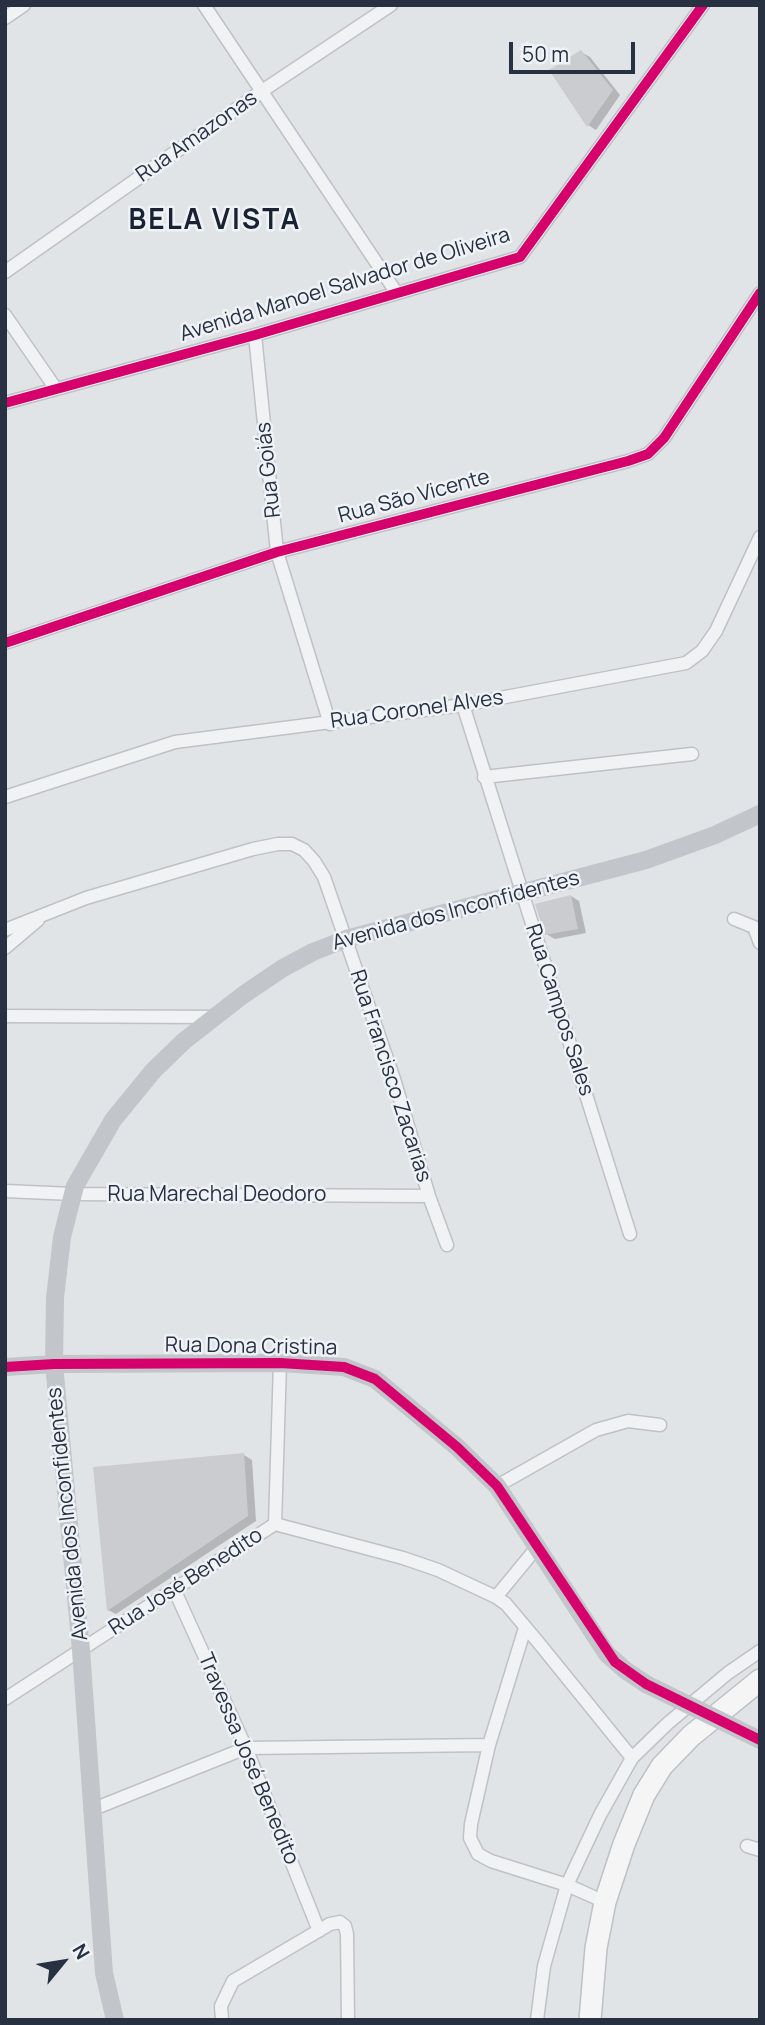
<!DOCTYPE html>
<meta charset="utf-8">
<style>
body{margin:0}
#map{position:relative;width:765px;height:2025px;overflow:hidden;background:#e1e4e7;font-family:Manrope,sans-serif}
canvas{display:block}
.frame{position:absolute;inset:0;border:7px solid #273142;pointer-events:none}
.north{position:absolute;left:28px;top:1927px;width:70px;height:70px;-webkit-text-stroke:5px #eff2f7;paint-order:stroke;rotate:60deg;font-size:19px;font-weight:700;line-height:28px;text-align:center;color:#273142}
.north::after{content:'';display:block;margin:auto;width:24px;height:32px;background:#273142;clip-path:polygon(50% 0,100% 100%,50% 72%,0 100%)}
.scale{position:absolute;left:509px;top:42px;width:126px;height:32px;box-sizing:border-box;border:4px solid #273142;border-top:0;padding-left:9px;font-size:21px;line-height:24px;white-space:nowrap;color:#273142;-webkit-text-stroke:5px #eff2f7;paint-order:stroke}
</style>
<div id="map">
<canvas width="765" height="2025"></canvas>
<div class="frame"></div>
<div class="north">N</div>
<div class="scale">50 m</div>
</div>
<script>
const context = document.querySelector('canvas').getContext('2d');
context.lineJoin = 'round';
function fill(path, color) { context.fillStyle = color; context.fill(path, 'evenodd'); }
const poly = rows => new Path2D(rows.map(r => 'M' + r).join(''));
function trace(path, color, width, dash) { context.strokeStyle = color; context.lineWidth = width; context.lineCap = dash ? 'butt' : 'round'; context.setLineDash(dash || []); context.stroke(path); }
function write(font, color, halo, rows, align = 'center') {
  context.font = font + ' Manrope,sans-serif'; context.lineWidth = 5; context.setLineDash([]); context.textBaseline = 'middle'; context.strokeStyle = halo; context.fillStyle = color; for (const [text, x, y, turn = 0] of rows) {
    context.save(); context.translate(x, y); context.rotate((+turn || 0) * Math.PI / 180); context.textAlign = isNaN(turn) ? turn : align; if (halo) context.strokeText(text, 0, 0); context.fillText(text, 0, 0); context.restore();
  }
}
const shadow = poly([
 [581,52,590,57,620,95,596,130,588,125],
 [571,896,579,901,586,933,555,939,546,934],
 [244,1455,252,1460,256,1521,116,1614,108,1610]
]);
const building = poly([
 [581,50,613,90,587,127,549,70],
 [571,895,578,929,545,935,535,904],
 [244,1453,248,1516,107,1611,93,1467]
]);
const street = poly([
 [204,5,396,292],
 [5,18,24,5],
 [5,272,262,91,391,5],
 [5,315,56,389],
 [255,335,277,552,330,724],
 [5,403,255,335,520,257,703,5],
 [5,643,277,552,628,461,648,454,664,438,760,293],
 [463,705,630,1234],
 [484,777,692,754],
 [5,797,175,742,463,705,686,663,702,651,716,631,760,537],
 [734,919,754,927,760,943],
 [5,930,86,898,253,849,278,844,292,844,304,850,314,861,324,877,394,1079,429,1196,447,1245],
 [5,948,38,920],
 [5,1016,215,1017],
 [5,1191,73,1194,429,1196],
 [497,1486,596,1430,628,1421,660,1425],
 [275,1524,280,1363],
 [174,1589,246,1748,319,1931],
 [496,1597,538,1546],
 [525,1628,489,1745,471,1824,470,1838,478,1854,491,1861,567,1885,605,1902],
 [5,1699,275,1524,403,1558,438,1570,496,1597,506,1604,538,1642,632,1758],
 [91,1810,246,1748,489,1745],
 [747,1846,760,1850],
 [222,2020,221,2006,233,1981,330,1924,340,1922,345,1926,347,1934,348,2020],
 [537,2020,544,1966,567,1885,600,1815,632,1758,667,1724,728,1673,760,1651]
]);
const secondary = poly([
 [5,1367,54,1364,280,1363,344,1367,375,1379,457,1447,497,1486,607,1654,625,1670,646,1684],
 [115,2020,104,1973,81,1650,54,1364,55,1298,62,1237,75,1186,113,1120,153,1071,184,1041,243,995,283,968,313,952,346,939,646,860,715,835,760,814]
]);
const primary = poly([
 [590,2020,596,1948,605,1902,624,1844,644,1795,662,1766,691,1736,760,1680]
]);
const secondaryBridge = poly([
 [646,1684,760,1740]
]);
const cycleway = poly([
 [5,403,255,335,520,257,703,5],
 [5,643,277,552,628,461,648,454,664,438,760,293],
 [5,1367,54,1364,280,1363,344,1367,375,1379,457,1447,497,1486,615,1662,646,1684,760,1740]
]);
const streetNames = [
 ["Rua Amazonas",197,137,-35],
 ["Avenida Manoel Salvador de Oliveira",345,285,-17],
 ["Rua Goiás",269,470,-96],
 ["Rua São Vicente",414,497,-15],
 ["Rua Coronel Alves",417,710,-8],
 ["Avenida dos Inconfidentes",456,911,-15],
 ["Rua Campos Sales",559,1010,72],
 ["Rua Francisco Zacarias",390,1076,72],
 ["Rua Marechal Deodoro",217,1195],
 ["Rua Dona Cristina",251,1347,1],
 ["Avenida dos Inconfidentes",68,1514,-96],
 ["Rua José Benedito",186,1582,-33],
 ["Travessa José Benedito",248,1759,67]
];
const districtNames = [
 ["BELA VISTA",215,221]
];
fill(shadow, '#0003');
fill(building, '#cacccf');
trace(street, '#bfc2c5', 15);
trace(primary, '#bdc1c5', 24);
trace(street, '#f1f2f3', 12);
trace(secondary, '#c2c5c9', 18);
trace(primary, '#f5f5f6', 21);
trace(secondaryBridge, '#c2c5c9', 18);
trace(cycleway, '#d6006c', 10);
write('21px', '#273142', '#eff2f7', streetNames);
context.letterSpacing = '2px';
write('bold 28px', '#192232', '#eff2f7', districtNames);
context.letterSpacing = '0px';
</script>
